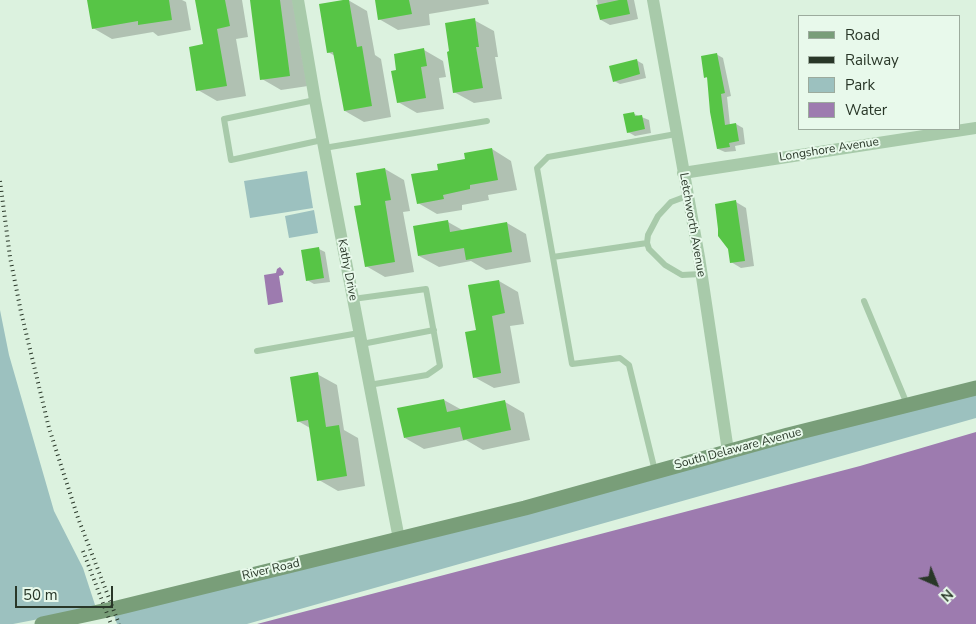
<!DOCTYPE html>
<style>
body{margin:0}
#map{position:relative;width:976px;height:624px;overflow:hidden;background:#dcf2df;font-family:"Nunito Sans",sans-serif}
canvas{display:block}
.legend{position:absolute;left:798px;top:15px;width:162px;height:115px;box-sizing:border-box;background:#e8f9eb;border:1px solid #9cab9d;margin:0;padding:6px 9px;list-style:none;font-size:15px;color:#293728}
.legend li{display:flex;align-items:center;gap:10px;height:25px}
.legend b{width:25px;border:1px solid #9cab9d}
.north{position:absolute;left:911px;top:559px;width:50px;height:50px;-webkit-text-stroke:4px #e8f9eb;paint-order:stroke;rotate:136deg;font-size:14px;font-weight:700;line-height:20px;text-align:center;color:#293728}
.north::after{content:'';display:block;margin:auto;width:18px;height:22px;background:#293728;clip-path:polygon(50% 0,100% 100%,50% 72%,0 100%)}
.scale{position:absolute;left:15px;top:586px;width:98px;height:22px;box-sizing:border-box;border:2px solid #293728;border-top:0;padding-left:6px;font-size:15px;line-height:18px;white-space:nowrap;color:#293728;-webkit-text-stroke:4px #e8f9eb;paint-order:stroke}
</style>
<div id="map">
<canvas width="976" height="624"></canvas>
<ul class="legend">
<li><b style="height:6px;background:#799e79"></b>Road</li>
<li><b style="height:6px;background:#293728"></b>Railway</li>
<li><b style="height:14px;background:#9cc1bf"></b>Park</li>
<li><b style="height:14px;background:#9d7baf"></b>Water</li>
</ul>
<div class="north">N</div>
<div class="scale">50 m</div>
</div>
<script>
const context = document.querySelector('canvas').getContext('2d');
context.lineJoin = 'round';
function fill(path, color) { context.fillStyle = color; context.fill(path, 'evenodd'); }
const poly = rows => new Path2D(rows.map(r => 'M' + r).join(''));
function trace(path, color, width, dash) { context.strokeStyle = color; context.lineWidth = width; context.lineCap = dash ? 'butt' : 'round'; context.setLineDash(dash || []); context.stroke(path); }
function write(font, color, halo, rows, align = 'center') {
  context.font = font + ' "Nunito Sans",sans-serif'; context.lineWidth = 4; context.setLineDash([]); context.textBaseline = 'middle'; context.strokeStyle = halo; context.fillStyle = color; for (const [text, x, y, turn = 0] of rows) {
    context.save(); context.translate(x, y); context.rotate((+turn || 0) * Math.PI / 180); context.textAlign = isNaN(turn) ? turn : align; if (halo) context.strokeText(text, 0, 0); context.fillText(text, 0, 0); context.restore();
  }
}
const green = poly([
 [307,171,313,208,250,218,244,181],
 [314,210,318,233,289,238,285,216],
 [0,310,9,355,54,511,83,568,96,608,13,624,0,624],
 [976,389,976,418,247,624,117,624,112,609]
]);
const water = poly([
 [280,267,284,272,283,275,279,276,283,302,268,305,264,275,276,273,277,269],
 [976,432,976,624,257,624,860,466]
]);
const shadow = poly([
 [98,0,182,0,186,2,191,30,158,36,153,32,112,39,93,28],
 [196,0,242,0,248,37,236,39,246,96,217,101,198,90,204,45],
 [251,0,297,0,308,86,281,90,262,79],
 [348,0,367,11,375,55,381,59,391,117,364,122,345,111,335,56,328,52],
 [376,0,488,0,489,4,429,14,430,25,398,30,379,19],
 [597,0,634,0,638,19,610,25,601,20],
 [474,20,494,31,498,57,495,57,502,99,474,103,454,92],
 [424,50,443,61,446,77,439,78,444,109,417,113,398,102,398,71],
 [716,54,723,58,731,96,727,97,730,125,736,124,743,128,745,144,735,146,736,151,725,152,718,149,708,78,705,77],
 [636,60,643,64,646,78,620,84,614,81],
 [634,114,649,120,651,133,635,136,628,132],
 [492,149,511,161,517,190,488,195,489,200,462,205,462,210,437,214,418,203,440,171],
 [385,169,404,180,410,211,403,212,414,272,385,277,366,266,363,206],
 [736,202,746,208,754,266,741,268,731,262],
 [448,222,464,231,507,223,526,234,531,262,486,270,471,261,439,267,419,256],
 [319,249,325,252,330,282,314,284,307,280],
 [499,281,518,292,524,324,510,326,520,383,494,388,474,377],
 [317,374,337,385,344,430,358,438,365,486,338,491,319,480,310,428,298,421],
 [444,400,462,410,505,402,524,413,530,440,483,450,466,440,424,449,405,438]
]);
const building = poly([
 [87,0,169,0,172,20,138,25,138,21,92,29],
 [195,0,225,0,230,26,217,29,227,86,196,91,189,47,203,44],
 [250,0,280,0,290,76,260,80],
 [343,0,349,0,357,47,362,46,372,106,344,111,333,52,327,53,319,4],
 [375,0,409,0,412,14,378,20],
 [619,0,627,0,630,14,600,20,596,5],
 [475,18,479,47,476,47,483,88,453,93,447,52,449,51,445,23],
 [424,48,427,66,421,67,426,98,397,103,391,71,396,70,394,54],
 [717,53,725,93,721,94,725,125,736,123,739,141,729,143,730,147,717,149,710,112,707,77,704,78,701,56],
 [637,59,640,74,613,82,609,66],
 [634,112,635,116,642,115,645,129,627,133,623,114],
 [492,148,498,180,470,185,470,189,443,195,444,199,417,204,411,174,438,170,437,164,465,159,464,153],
 [385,168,391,200,385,201,395,262,365,267,354,206,361,205,356,173],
 [736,200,745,261,730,263,728,249,718,236,718,229,715,204],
 [448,220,450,232,507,222,512,252,466,260,464,248,418,256,413,226],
 [319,247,324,278,306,281,301,250],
 [499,280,505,313,492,316,501,373,473,378,465,332,476,330,468,285],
 [318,372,326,427,339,425,347,476,317,481,308,420,297,422,290,377],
 [444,399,447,412,505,400,511,430,463,440,460,427,404,438,397,408]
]);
const lane = poly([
 [315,100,224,119,231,160,322,140],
 [324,148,487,121],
 [687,196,671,202,658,216,648,235,647,243,649,249,665,265,682,275,701,274],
 [553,257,647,243],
 [353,299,426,289,440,366,427,375,369,385],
 [864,301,907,404],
 [362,344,434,330],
 [257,351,359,333],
 [655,471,629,365,620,358,572,364,537,168,548,157,676,134]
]);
const street = poly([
 [298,0,315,100,399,539],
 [653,0,699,257,728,451],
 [683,173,976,128]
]);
const secondary = poly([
 [42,624,117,608,525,508,788,435,976,388]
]);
const rail = poly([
 [0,181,10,257,21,312,49,428,78,518,119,624],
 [83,551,111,624]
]);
const streetNames = [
 ["Longshore Avenue",829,150,-9],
 ["Letchworth Avenue",692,225,80],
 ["Kathy Drive",347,270,79],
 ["South Delaware Avenue",738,449,-15],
 ["River Road",271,570,-13]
];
fill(green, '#9cc1bf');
fill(water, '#9d7baf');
fill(shadow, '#0003');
fill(building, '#57c546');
trace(lane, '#a8caaa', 6);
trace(street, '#a8caaa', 12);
trace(secondary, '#799e79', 15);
trace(rail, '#293728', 4, [1, 4]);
write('12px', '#293728', '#e8f9eb', streetNames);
</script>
